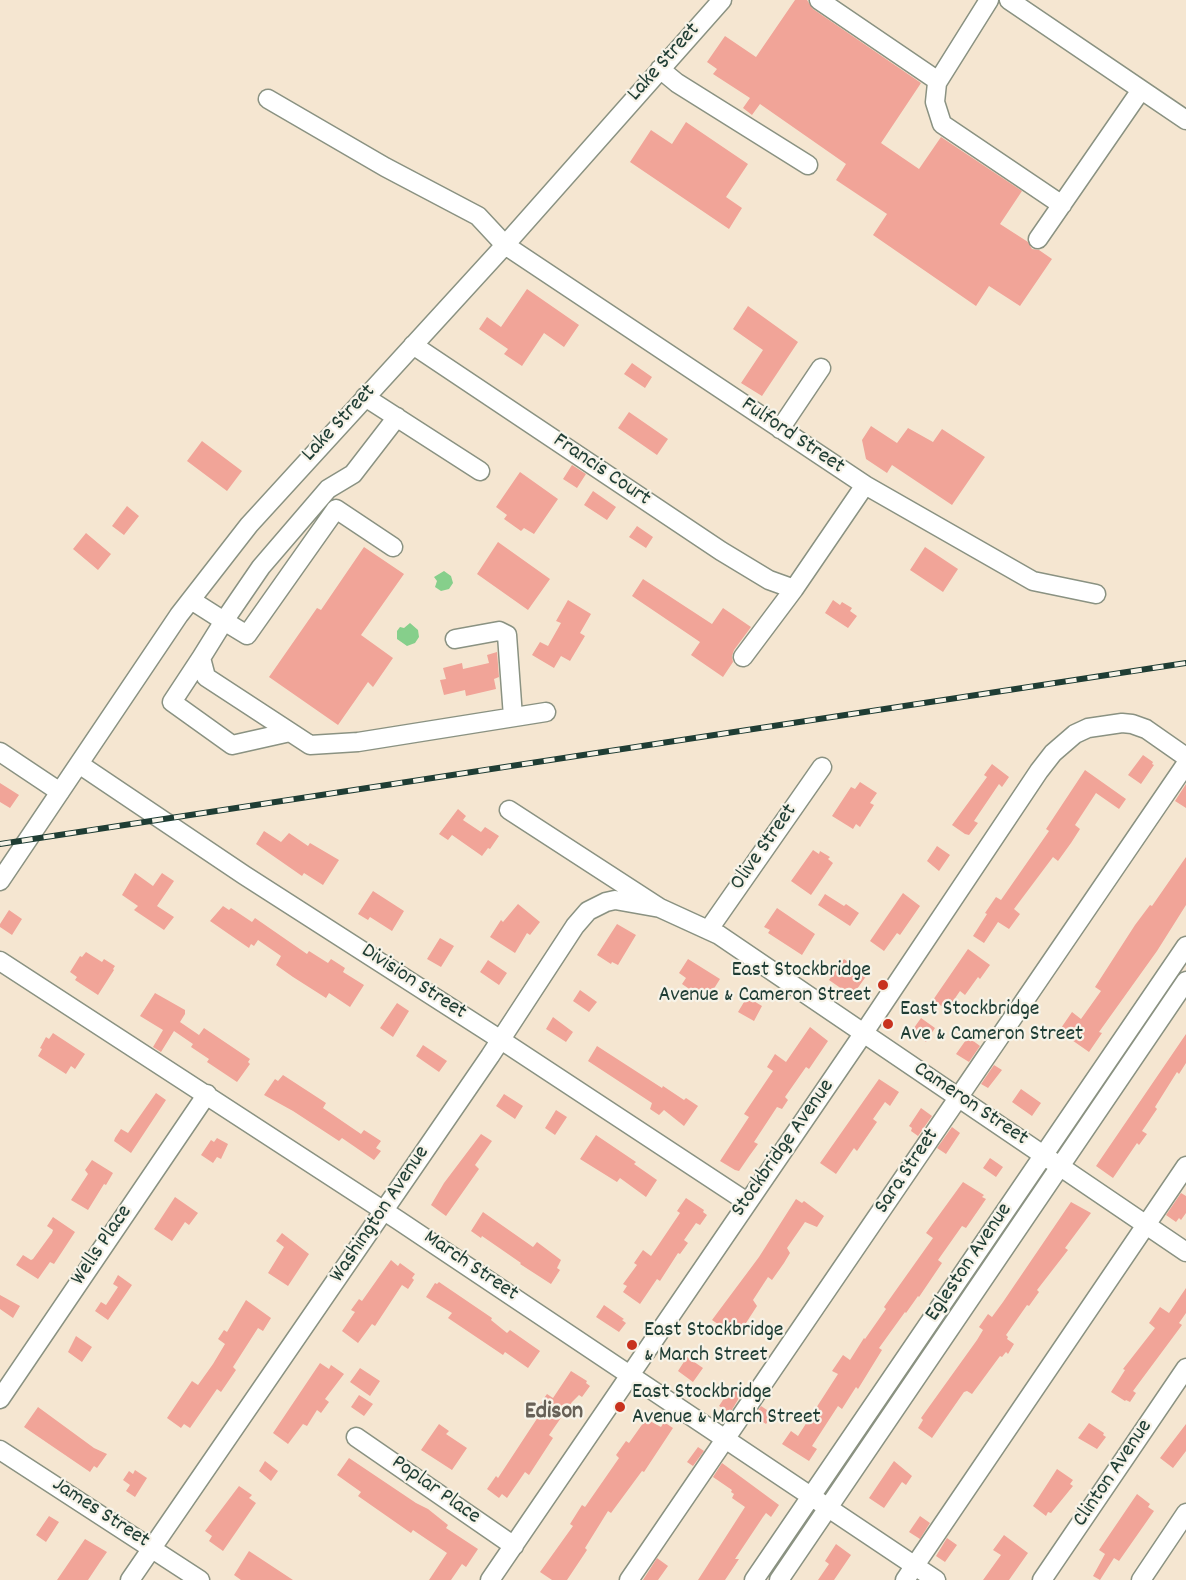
<!DOCTYPE html>
<style>
body{margin:0}
canvas{display:block;background:#f5e6d1}
</style>
<canvas width="1186" height="1580"></canvas>
<script>
const context = document.querySelector('canvas').getContext('2d');
context.lineJoin = 'round';
function fill(path, color) { context.fillStyle = color; context.fill(path, 'evenodd'); }
const poly = rows => new Path2D(rows.map(r => 'M' + r).join(''));
function trace(path, color, width, dash) { context.strokeStyle = color; context.lineWidth = width; context.lineCap = dash ? 'butt' : 'round'; context.setLineDash(dash || []); context.stroke(path); }
function write(font, color, halo, rows, align = 'center') {
  context.font = font + ' Dekko,sans-serif'; context.lineWidth = 4.5; context.setLineDash([]); context.textBaseline = 'middle'; context.strokeStyle = halo; context.fillStyle = color; for (const [text, x, y, turn = 0] of rows) {
    context.save(); context.translate(x, y); context.rotate((+turn || 0) * Math.PI / 180); context.textAlign = isNaN(turn) ? turn : align; if (halo) context.strokeText(text, 0, 0); context.fillText(text, 0, 0); context.restore();
  }
}
const green = poly([
 [444,571,451,576,453,583,449,589,441,591,435,587,437,581,434,577],
 [410,623,418,630,419,637,415,643,407,646,397,639,397,631,400,627,404,628]
]);
const building = poly([
 [795,0,807,0,813,9,921,83,881,143,919,169,941,137,1022,191,1000,224,1028,242,1032,249,1039,250,1052,259,1020,306,989,286,976,306,873,235,887,214,836,180,846,164,760,104,752,115,743,108,750,98,713,74,717,69,707,62,725,36,756,57],
 [686,122,748,164,726,197,742,208,729,229,630,162,651,130,672,144],
 [527,289,579,325,564,347,544,333,522,366,504,354,508,349,479,329,487,317,501,327],
 [748,306,798,342,762,396,741,383,763,350,733,329],
 [632,363,652,377,645,388,624,374],
 [629,412,668,439,657,455,618,428],
 [871,426,897,443,908,428,933,442,942,429,985,457,952,505,892,465,887,473,866,459,862,440],
 [202,441,242,471,227,491,187,461],
 [572,465,586,474,577,488,563,479],
 [520,472,558,499,534,534,524,528,521,531,504,519,507,515,496,507],
 [593,491,616,507,607,520,584,505],
 [127,506,139,516,124,535,112,526],
 [637,526,653,537,646,548,629,537],
 [86,533,111,554,98,570,73,549],
 [498,542,550,579,528,610,477,574],
 [364,547,404,574,361,635,393,658,373,687,368,682,338,725,269,677,317,608,321,610],
 [925,547,958,569,943,592,910,570],
 [643,579,712,624,723,608,751,627,734,650,732,656,733,662,723,677,691,655,700,642,632,596],
 [568,600,591,614,580,633,585,636,570,661,561,656,554,668,532,655,540,642,548,646,561,623,556,621],
 [833,600,840,605,842,602,852,608,850,611,857,616,848,628,825,613],
 [497,652,499,677,494,679,496,689,466,696,465,690,444,695,440,680,446,679,443,668,462,663,463,669,489,663,487,655],
 [1143,755,1153,762,1152,764,1154,765,1141,784,1128,775],
 [992,764,1009,777,1002,787,999,784,974,821,978,823,969,835,965,834,952,825,987,777,984,775],
 [1085,770,1126,799,1119,809,1096,793,1075,825,1080,829,1071,843,1058,861,1053,857,1014,909,1020,914,1009,929,998,922,984,943,973,936,987,914,985,913,996,897,1001,900,1049,831,1046,829],
 [860,782,877,793,870,803,874,805,860,827,856,824,853,829,832,816,851,787,855,789],
 [0,783,19,795,10,808,0,802],
 [1186,784,1186,808,1175,801],
 [458,809,466,816,463,820,481,832,485,827,499,836,490,849,488,848,482,856,452,835,448,840,439,834],
 [264,831,281,842,289,833,308,846,310,843,339,860,323,885,304,873,302,876,256,844],
 [937,846,950,855,939,871,927,861],
 [813,850,819,854,820,851,830,857,828,859,833,863,811,895,791,881],
 [1186,857,1186,905,1157,951,1099,1032,1102,1033,1089,1052,1059,1031,1072,1012,1081,1019,1101,991,1095,987,1135,925,1150,905,1152,906],
 [135,873,153,886,162,873,174,881,157,906,174,917,164,930,134,910,138,906,122,895],
 [373,891,404,911,392,931,370,917,368,920,358,914],
 [903,893,920,906,900,935,897,933,884,951,870,941],
 [825,894,844,906,846,904,859,913,850,926,818,905],
 [518,904,540,922,530,935,527,933,515,953,490,937,501,920,503,922],
 [223,906,229,910,231,908,252,922,255,918,307,954,309,951,328,963,331,959,345,968,343,972,364,985,350,1007,329,993,326,998,293,977,276,965,281,956,258,940,254,946,251,944,249,948,210,921],
 [777,908,815,934,802,955,768,933,770,930,764,927],
 [9,910,22,919,12,935,0,927,0,924],
 [617,924,636,935,618,965,612,962,611,964,597,955],
 [440,938,454,946,441,967,427,959],
 [968,949,990,965,980,979,978,977,965,995,960,991,947,1010,933,1000],
 [86,952,102,962,104,959,115,966,113,969,114,970,98,995,75,980,77,977,70,972,80,956,82,957],
 [688,959,720,979,710,995,708,993,704,999,682,984,686,978,679,973],
 [844,959,867,975,852,996,829,980],
 [488,960,507,973,499,985,480,972],
 [580,990,597,1002,589,1012,573,1001],
 [155,993,185,1010,185,1014,180,1022,199,1035,204,1028,250,1059,248,1062,250,1064,237,1082,207,1062,209,1059,191,1047,193,1044,174,1031,161,1052,153,1047,163,1030,140,1016],
 [747,997,762,1006,754,1021,738,1012],
 [397,1003,409,1011,393,1037,380,1028],
 [553,1017,573,1032,566,1042,546,1029],
 [921,1018,935,1028,926,1042,911,1032],
 [810,1027,828,1041,809,1069,806,1067,785,1097,788,1100,782,1109,777,1107,754,1142,758,1144,750,1155,739,1171,735,1170,720,1161,749,1117,744,1114,773,1071,767,1067,775,1054,786,1062],
 [53,1033,85,1054,75,1069,71,1066,66,1074,38,1056,42,1049,40,1048,46,1037,49,1039],
 [1186,1034,1186,1063,1179,1074,1177,1072,1155,1107,1157,1109,1142,1131,1147,1134,1139,1145,1137,1143,1113,1178,1096,1166],
 [968,1037,980,1046,969,1062,956,1054],
 [423,1045,447,1061,439,1072,416,1056],
 [597,1046,662,1088,663,1086,684,1100,686,1098,698,1106,684,1126,664,1110,659,1115,650,1109,652,1103,588,1061],
 [994,1065,1002,1070,988,1088,981,1084],
 [283,1075,326,1103,323,1108,361,1134,364,1130,381,1141,376,1148,381,1151,374,1160,342,1138,339,1141,293,1111,264,1095,275,1079,278,1081],
 [879,1079,899,1092,890,1106,885,1102,873,1119,877,1122,857,1151,854,1148,836,1174,820,1163],
 [1021,1089,1041,1103,1032,1116,1012,1102],
 [156,1093,166,1100,131,1153,114,1141,115,1138,121,1129,128,1133],
 [504,1094,523,1106,515,1119,496,1106],
 [921,1108,932,1116,918,1136,911,1131,912,1128,909,1126],
 [556,1110,567,1117,555,1135,545,1128],
 [952,1127,960,1133,946,1154,937,1148],
 [481,1134,492,1141,475,1165,479,1169,446,1216,431,1205,444,1183],
 [596,1135,636,1162,634,1164,657,1180,646,1197,620,1178,617,1182,580,1159],
 [217,1138,228,1144,221,1159,217,1157,213,1163,201,1155,211,1140,214,1142],
 [990,1158,1003,1167,996,1177,983,1168],
 [92,1160,113,1173,106,1185,104,1184,88,1210,71,1200,88,1174,85,1170],
 [963,1182,984,1195,982,1197,986,1199,966,1228,962,1226,938,1260,942,1263,919,1297,918,1296,906,1313,905,1312,879,1348,882,1350,858,1389,856,1387,842,1409,838,1406,812,1446,817,1449,809,1461,782,1444,791,1431,798,1436,838,1374,832,1371,843,1355,850,1360,864,1338,865,1339,886,1309,884,1307,933,1238,926,1233],
 [1181,1193,1186,1196,1186,1213,1181,1220,1179,1218,1176,1222,1166,1215],
 [175,1197,198,1213,189,1225,185,1222,172,1241,154,1229],
 [686,1198,704,1210,703,1212,707,1215,700,1225,696,1223,684,1240,688,1243,680,1254,678,1253,660,1281,657,1279,640,1304,623,1292,627,1286,623,1284,637,1265,634,1263,643,1250,651,1256,680,1213,677,1211],
 [796,1199,802,1203,804,1201,824,1216,817,1227,805,1222,787,1248,790,1253,784,1263,772,1280,768,1277,753,1300,757,1306,737,1337,712,1320,759,1257],
 [1071,1202,1091,1213,1065,1248,1068,1250,1037,1290,1039,1292,1029,1306,1027,1305,1006,1335,1008,1337,1007,1339,1014,1344,1008,1354,1006,1352,1002,1357,1000,1356,972,1394,967,1391,964,1392,932,1438,918,1428,923,1420,921,1418,977,1340,983,1330,979,1327,988,1314,992,1317,1003,1302],
 [483,1212,533,1247,537,1242,561,1260,557,1268,560,1270,551,1284,520,1264,521,1263,482,1236,481,1238,471,1231],
 [53,1217,75,1232,54,1264,50,1262,38,1279,16,1265,23,1255,31,1260,33,1259,52,1233,53,1230,47,1226],
 [282,1233,309,1254,288,1286,268,1273,284,1247,276,1241],
 [391,1260,398,1266,400,1263,415,1274,412,1278,414,1280,408,1289,402,1285,375,1326,372,1324,358,1343,342,1331,355,1312,351,1310,359,1299,362,1301],
 [118,1275,132,1285,108,1320,95,1311,101,1302,106,1305,118,1287,113,1284],
 [439,1282,492,1318,491,1320,507,1333,510,1330,540,1351,528,1368,505,1352,503,1355,448,1318,452,1313,426,1297,435,1283,437,1284],
 [1186,1288,1186,1313,1179,1323,1182,1325,1133,1391,1136,1393,1130,1402,1126,1400,1125,1401,1111,1392,1125,1370,1123,1369,1155,1328,1149,1323,1160,1307,1169,1313],
 [0,1295,20,1306,13,1318,0,1309],
 [246,1300,271,1318,263,1331,258,1328,233,1367,236,1370,221,1392,217,1389,190,1428,184,1424,181,1428,167,1418,192,1381,198,1385,213,1364,225,1344,218,1339,224,1330,227,1332],
 [604,1305,624,1319,622,1320,626,1323,619,1332,596,1317],
 [76,1336,92,1347,82,1362,68,1352],
 [687,1357,703,1368,693,1382,678,1371],
 [320,1363,329,1369,331,1365,344,1374,325,1399,329,1402,321,1413,317,1410,307,1426,303,1424,288,1444,273,1433],
 [360,1368,380,1381,370,1396,350,1382],
 [571,1371,587,1381,586,1383,590,1386,582,1397,579,1395,572,1402,549,1435,553,1438,529,1475,525,1472,507,1498,502,1494,499,1498,487,1489,496,1476,498,1478,542,1411,537,1408,547,1394,553,1398],
 [732,1386,742,1393,730,1413,719,1406],
 [359,1395,373,1404,364,1416,351,1407],
 [761,1406,773,1414,766,1424,754,1416],
 [38,1407,94,1448,107,1454,97,1468,94,1466,90,1472,24,1427],
 [646,1419,661,1427,664,1422,673,1428,644,1472,642,1471,611,1513,608,1511,585,1548,587,1550,567,1580,552,1580,540,1572,573,1526,570,1524,582,1505,585,1507,619,1458,616,1455,626,1441,629,1443],
 [1089,1423,1104,1433,1103,1435,1106,1437,1097,1449,1078,1438],
 [439,1424,449,1431,446,1434,467,1448,452,1470,421,1450],
 [1186,1424,1186,1451,1173,1468,1160,1458],
 [698,1447,704,1451,693,1466,687,1462],
 [349,1458,416,1503,428,1509,448,1525,446,1528,478,1549,466,1567,462,1564,451,1580,429,1580,447,1553,413,1530,411,1533,358,1496,361,1492,337,1475],
 [265,1461,278,1471,271,1481,259,1471],
 [894,1461,912,1476,906,1485,902,1482,884,1508,869,1498],
 [722,1463,779,1505,771,1517,766,1513,763,1517,735,1559,739,1559,725,1580,698,1580,745,1507,732,1498,734,1494,731,1492,732,1490,713,1477],
 [1057,1469,1073,1480,1070,1484,1073,1486,1051,1513,1048,1512,1046,1516,1033,1506],
 [135,1470,147,1478,135,1497,126,1491,130,1485,123,1480,129,1471,133,1474],
 [239,1486,252,1495,249,1498,256,1503,223,1551,209,1541,212,1536,205,1531],
 [1137,1494,1150,1504,1148,1507,1154,1511,1119,1561,1114,1558,1100,1580,1093,1576,1105,1554,1099,1550],
 [49,1516,59,1522,46,1542,36,1535],
 [920,1516,930,1523,920,1539,909,1532],
 [1004,1535,1028,1553,1009,1580,983,1580,1001,1555,993,1550],
 [947,1538,957,1545,945,1562,936,1556],
 [85,1539,107,1552,100,1562,88,1580,57,1580],
 [836,1544,851,1555,834,1580,818,1580,829,1564,825,1561],
 [249,1551,293,1580,241,1580,234,1575],
 [657,1558,668,1566,658,1580,643,1580]
]);
const minor = poly([
 [819,0,938,81],
 [989,0,937,83,935,102,942,124,1062,205],
 [1009,0,1186,120],
 [660,69,677,83,808,165],
 [268,99,385,167,478,216,505,245,865,485,1033,581,1096,594],
 [1038,239,1141,90],
 [413,345,721,551,769,580,794,589],
 [365,397,480,471],
 [780,429,821,368],
 [393,547,336,509,247,635,224,621,261,567,328,489,353,474,397,417],
 [191,600,224,621,201,658,206,677,310,745,358,742,546,712],
 [455,639,499,631,507,635,513,717],
 [743,657,794,589,865,485],
 [201,658,172,702,232,745,290,732],
 [0,752,60,792],
 [79,764,244,875,501,1040,747,1202],
 [509,810,660,908,719,935,1186,1252],
 [0,881,179,615,249,525,505,245,722,0],
 [709,929,822,767],
 [0,961,398,1220,936,1580],
 [0,1399,207,1094],
 [356,1437,514,1546],
 [0,1450,200,1580],
 [130,1580,490,1056,575,926,588,911,606,902,615,900,660,908],
 [490,1580,863,1034,1039,771,1053,753,1075,734,1088,728,1122,723,1132,724,1146,729,1186,757],
 [629,1580,1186,764],
 [754,1580,1186,946],
 [779,1580,1186,981],
 [905,1580,1186,1166],
 [1042,1580,1186,1368],
 [1141,1580,1186,1513]
]);
const rail = poly([
 [0,844,1186,663]
]);
const markers = [
 [883,985,6,"#c8321e"],
 [888,1024,6,"#c8321e"],
 [632,1345,6,"#c8321e"],
 [620,1407,6,"#c8321e"]
];
const streetNames = [
 ["Lake Street",665,63,-48],
 ["Lake Street",340,424,-47],
 ["Fulford Street",792,437,34],
 ["Francis Court",601,471,34],
 ["Olive Street",765,848,-55],
 ["Division Street",413,983,33],
 ["Cameron Street",970,1105,34],
 ["Stockbridge Avenue",784,1149,-55],
 ["Sara Street",908,1172,-56],
 ["Washington Avenue",381,1215,-56],
 ["Wells Place",103,1246,-56],
 ["Egleston Avenue",970,1263,-56],
 ["March Street",470,1267,34],
 ["Clinton Avenue",1114,1474,-56],
 ["Poplar Place",435,1491,35],
 ["James Street",100,1514,33]
];
const poiNames = [
 ["East Stockbridge",871,972,"right"],
 ["Avenue & Cameron Street",871,997,"right"],
 ["East Stockbridge",900,1011],
 ["Ave & Cameron Street",900,1036],
 ["East Stockbridge",644,1332],
 ["& March Street",644,1357],
 ["East Stockbridge",632,1394],
 ["Avenue & March Street",632,1419]
];
const neighbourhoodNames = [
 ["Edison",554,1414]
];
fill(green, '#86cf8b');
fill(building, '#f1a498');
trace(minor, '#8a9282', 21);
trace(minor, '#fff', 18);
trace(rail, '#1f3d34', 6);
trace(rail, '#f7f3e8', 4, [11]);
for (const [x, y, r, color] of markers) { const dot = new Path2D(); dot.arc(x, y, r, 0, 2 * Math.PI); context.fillStyle = color; context.fill(dot); trace(dot, '#f7f3e8', 2); }
write('22px', '#1f3d34', '#f7f3e8', streetNames);
write('22px', '#1f3d34', '#f7f3e8', poiNames, 'left');
write('bold 24px', '#686157', '#f7f3e8', neighbourhoodNames);
</script>
